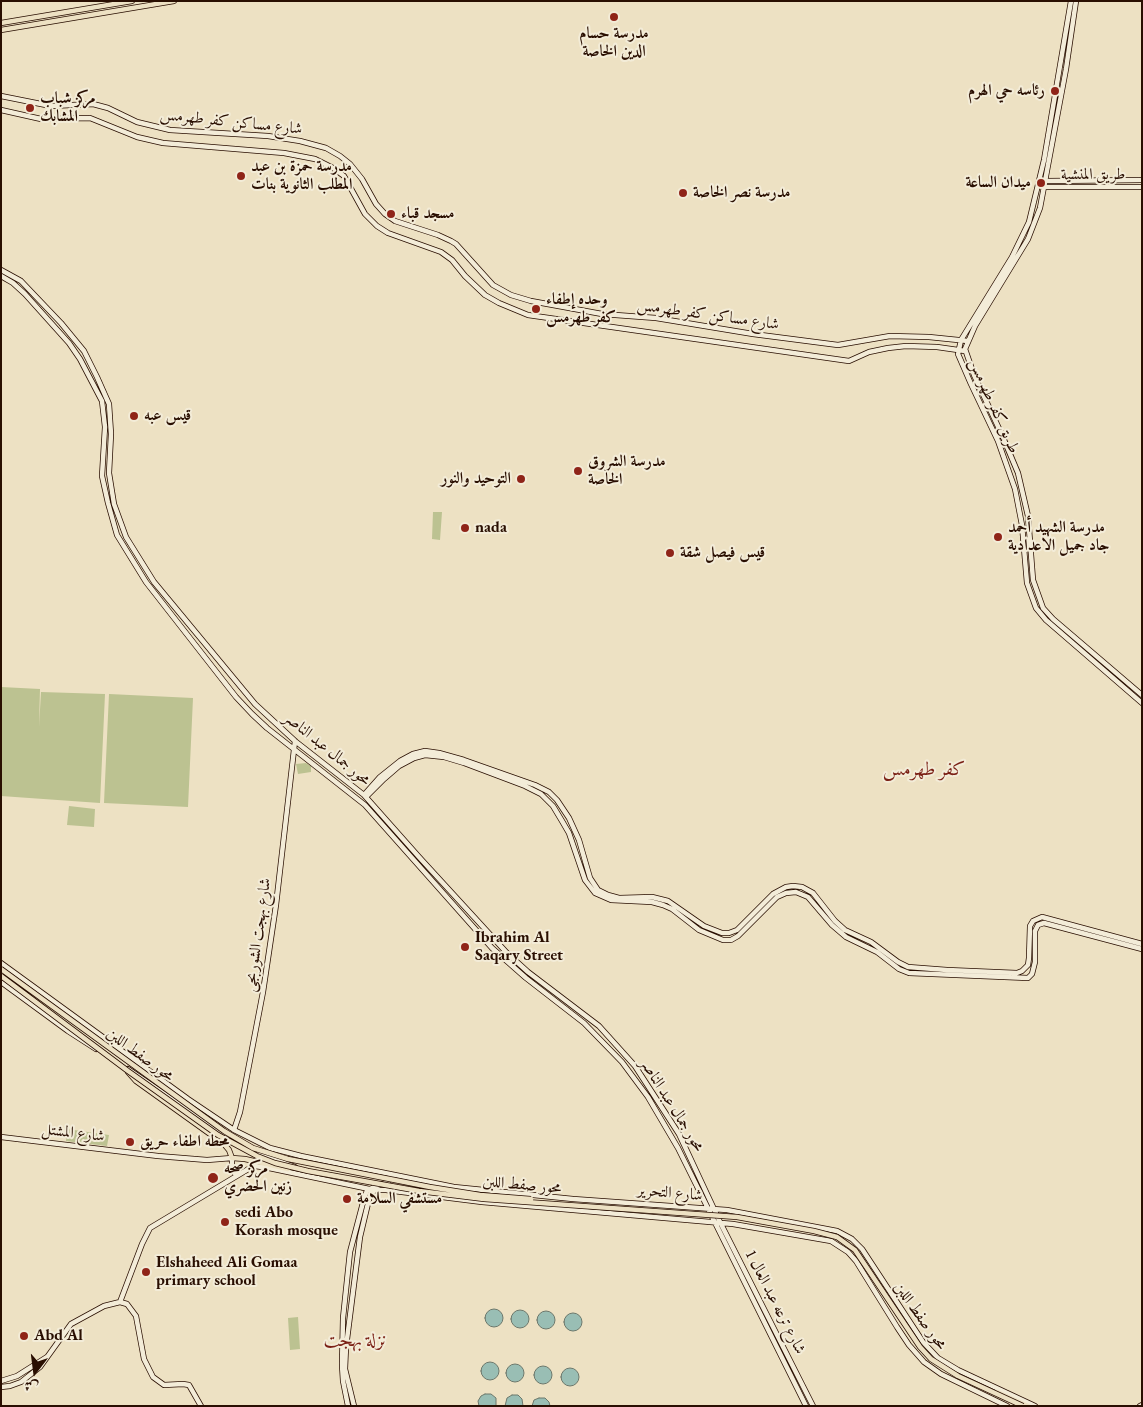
<!DOCTYPE html>
<meta charset="utf-8">
<style>
body{margin:0}
#map{position:relative;width:1143px;height:1407px;overflow:hidden;background:#ede1c3;font-family:"EB Garamond",Amiri,serif}
canvas{display:block}
.frame{position:absolute;inset:0;border:2px solid #290e01;pointer-events:none}
.north{position:absolute;left:10px;top:1347px;width:50px;height:50px;-webkit-text-stroke:4px #f3ecd8;paint-order:stroke;rotate:195deg;font-size:14px;font-weight:700;line-height:20px;text-align:center;color:#290e01}
.north::after{content:'';display:block;margin:auto;width:18px;height:22px;background:#290e01;clip-path:polygon(50% 0,100% 100%,50% 72%,0 100%)}
</style>
<div id="map">
<canvas width="1143" height="1407"></canvas>
<div class="frame"></div>
<div class="north">ش</div>
</div>
<script>
const context = document.querySelector('canvas').getContext('2d');
context.lineJoin = 'round';
function fill(path, color) { context.fillStyle = color; context.fill(path, 'evenodd'); }
const poly = rows => new Path2D(rows.map(r => 'M' + r).join(''));
function trace(path, color, width, dash) { context.strokeStyle = color; context.lineWidth = width; context.lineCap = dash ? 'butt' : 'round'; context.setLineDash(dash || []); context.stroke(path); }
function write(font, color, halo, rows, align = 'center') {
  context.font = font + ' "EB Garamond",Amiri,serif'; context.lineWidth = 4; context.setLineDash([]); context.textBaseline = 'middle'; context.strokeStyle = halo; context.fillStyle = color; for (const [text, x, y, turn = 0] of rows) {
    context.save(); context.translate(x, y); context.rotate((+turn || 0) * Math.PI / 180); context.textAlign = isNaN(turn) ? turn : align; if (halo) context.strokeText(text, 0, 0); context.fillText(text, 0, 0); context.restore();
  }
}
const green = poly([
 [433,512,442,512,440,540,432,539],
 [1,687,40,689,39,727,41,692,105,694,100,803,1,796],
 [109,694,193,698,188,807,104,803],
 [306,763,311,766,311,772,298,774,296,764],
 [69,806,95,809,94,827,67,825],
 [67,1129,109,1135,107,1146,66,1141],
 [298,1317,300,1349,290,1350,288,1318]
]);
const water = poly([
 '485 1318a9 9 0 1 1 18 0a9 9 0 1 1-18 0Z',
 '511 1319a9 9 0 1 1 18 0a9 9 0 1 1-18 0Z',
 '537 1320a9 9 0 1 1 18 0a9 9 0 1 1-18 0Z',
 '564 1322a9 9 0 1 1 18 0a9 9 0 1 1-18 0Z',
 '481 1371a9 9 0 1 1 18 0a9 9 0 1 1-18 0Z',
 '506 1373a9 9 0 1 1 18 0a9 9 0 1 1-18 0Z',
 '534 1375a9 9 0 1 1 18 0a9 9 0 1 1-18 0Z',
 '561 1377a9 9 0 1 1 18 0a9 9 0 1 1-18 0Z',
 [485,1394,491,1394,496,1398,496,1406,479,1406,478,1401,481,1396,485,1394],
 [512,1395,518,1395,522,1399,523,1406,505,1406,507,1398,512,1395],
 [539,1398,545,1398,549,1402,550,1406,532,1406,534,1400,539,1398]
]);
const secondary = poly([
 [1071,1,1044,160,1029,222,1012,257,961,340,958,354,971,384,998,441,1015,489,1022,525,1027,583,1036,608,1046,620,1142,703],
 [1076,1,1066,69,1040,208,1028,239,975,326,965,349,974,375,1002,435,1018,473,1028,516,1033,580,1043,608,1053,619,1142,695],
 [1,96,51,106,93,104,108,108,137,122,170,130,268,136,300,141,326,148,340,156,350,164,362,179,376,204,385,214,395,221,438,235,451,241,456,244,493,285,511,295,531,301,602,314,656,318,753,334,838,345,890,336,929,337,968,341],
 [1,110,41,119,90,118,137,137,163,143,284,153,315,159,333,168,344,176,365,214,377,226,388,233,441,252,452,260,465,276,485,295,499,303,528,315,849,361,869,352,888,348,906,346,937,347,965,351],
 [1046,181,1142,180],
 [1045,187,1142,187],
 [1,270,21,281,61,323,84,351,97,377,109,404,111,434,109,473,114,504,126,537,154,582,255,704,295,741,364,795,419,857,507,953,528,972,599,1026,635,1066,679,1134,720,1222,813,1406],
 [1,276,13,283,25,294,69,343,80,359,102,401,105,427,102,476,108,503,117,535,146,582,236,697,252,714,267,728,365,805,492,948,526,978,584,1023,622,1062,648,1097,678,1148,806,1406],
 [364,795,380,777,400,761,413,754,425,751,439,753,464,760,535,785,549,792,557,800,569,818,579,840,590,878,598,890,608,895,619,898,652,897,668,901,704,926,722,933,729,933,737,930,773,894,786,887,793,886,802,887,813,893,835,921,845,930,871,942,898,962,908,967,947,970,1017,973,1022,971,1028,965,1029,958,1030,926,1033,921,1042,917,1142,944],
 [366,797,384,779,399,766,414,758,425,755,444,757,464,763,525,786,541,794,553,806,562,821,569,833,585,880,595,893,611,900,652,902,663,905,672,909,699,930,723,940,731,940,738,936,777,897,786,893,796,892,808,897,832,925,846,937,877,952,899,969,909,973,1028,978,1032,974,1035,962,1035,931,1038,925,1044,923,1142,949],
 [1,963,188,1099,234,1130,270,1148,301,1156,454,1187,573,1199,727,1210,837,1231,852,1239,862,1249,923,1342,938,1358,958,1370,1035,1406],
 [1,982,68,1031,96,1049],
 [128,1069,235,1142],
 [234,1130,240,1112,263,992,276,905,295,741],
 [1,1137,158,1156,207,1160,232,1158,232,1166,236,1176],
 [246,1148,295,1167],
 [120,1302,142,1244,150,1228,250,1168,255,1166,269,1168,374,1190,386,1190,482,1202,733,1224,831,1241,848,1252,856,1261,897,1327,909,1345,924,1362,941,1374,1007,1406],
 [1,1381,17,1376,47,1357],
 [1,1387,10,1386,21,1382,40,1367,71,1324,104,1306,120,1302,127,1304,136,1316,144,1359,153,1377,164,1385,183,1384,189,1385,201,1406],
 [348,1406,343,1381,342,1365,343,1318,350,1252,365,1195,367,1191,374,1187,388,1182,391,1177],
 [354,1406,345,1369,346,1347,360,1237,370,1195,375,1190],
 [1140,1406,1142,1405]
]);
const primary = poly([
 [1,23,132,1],
 [1,30,174,1],
 [128,1072,136,1081,224,1144,229,1150,232,1158,245,1159,288,1169],
 [997,1392,1028,1406]
]);
const primaryBridge = poly([
 [1,969,224,1131,253,1148,288,1159,430,1187,480,1195,531,1199],
 [1,976,128,1071,218,1135,257,1156,275,1163,308,1171,419,1191,484,1199,737,1217,814,1231,837,1237,855,1250,920,1347,931,1359,958,1376,1023,1406]
]);
const markers = [
 [614,17,5,"#8f2418"],
 [1055,91,5,"#8f2418"],
 [30,108,5,"#8f2418"],
 [241,176,5,"#8f2418"],
 [1041,183,5,"#8f2418"],
 [683,193,5,"#8f2418"],
 [391,214,5,"#8f2418"],
 [536,309,5,"#8f2418"],
 [134,416,5,"#8f2418"],
 [578,471,5,"#8f2418"],
 [521,479,5,"#8f2418"],
 [465,528,5,"#8f2418"],
 [998,537,5,"#8f2418"],
 [670,553,5,"#8f2418"],
 [465,947,5,"#8f2418"],
 [130,1142,5,"#8f2418"],
 [213,1178,6,"#8f2418"],
 [347,1199,5,"#8f2418"],
 [225,1222,5,"#8f2418"],
 [146,1272,5,"#8f2418"],
 [24,1336,5,"#8f2418"]
];
const poiNames = [
 ["مدرسة حسام",614,34,"center"],
 ["الدين الخاصة",614,52,"center"],
 ["رئاسه حي الهرم",1045,91,"right"],
 ["مركز شباب",40,99],
 ["المشابك",40,117],
 ["مدرسة حمزة بن عبد",251,167],
 ["المطلب الثانوية بنات",251,185],
 ["ميدان الساعة",1031,183,"right"],
 ["مدرسة نصر الخاصة",693,193],
 ["مسجد قباء",401,214],
 ["وحده إطفاء",546,300],
 ["كفر طهرمس",546,318],
 ["قيس عبه",144,416],
 ["مدرسة الشروق",588,462],
 ["الخاصة",588,480],
 ["التوحيد والنور",511,479,"right"],
 ["nada",475,528],
 ["مدرسة الشهيد أحمد",1008,528],
 ["جاد جميل الاعدادية",1008,546],
 ["قيس فيصل شقة",680,553],
 ["Ibrahim Al",475,938],
 ["Saqary Street",475,956],
 ["محطه اطفاء حريق",140,1142],
 ["مركز صحه",224,1169],
 ["زنين الحضري",224,1187],
 ["مستشفي السلامة",357,1199],
 ["sedi Abo",235,1213],
 ["Korash mosque",235,1231],
 ["Elshaheed Ali Gomaa",156,1263],
 ["primary school",156,1281],
 ["Abd Al",34,1336]
];
const streetNames = [
 ["شارع مساكن كفر طهرمس",231,122,6],
 ["طريق المنشية",1093,175],
 ["شارع مساكن كفر طهرمس",708,315,8],
 ["طريق كفر طهرمس",994,406,66],
 ["محور جمال عبد الناصر",327,749,39],
 ["شارع بهجت الشوربجى",258,935,-82],
 ["محور صفط اللبن",140,1055,36],
 ["محور جمال عبد الناصر",672,1105,58],
 ["شارع المشتل",73,1133,7],
 ["محور صفط اللبن",522,1185,5],
 ["شارع التحرير",670,1193,5],
 ["شارع ترعه عبد العال 1",775,1302,63],
 ["محور صفط اللبن",920,1316,54]
];
const quarterNames = [
 ["كفر طهرمس",924,770],
 ["نزلة بهجت",355,1341]
];
fill(green, '#bcc291');
fill(water, '#99beb4');
trace(water, '#6c786c', 1);
trace(secondary, '#290e01', 6);
trace(primary, '#290e01', 6);
trace(secondary, '#f3ecd8', 4.5);
trace(primary, '#ede1c3', 4.5);
trace(primaryBridge, '#290e01', 6, []);
trace(primaryBridge, '#ede1c3', 4.5);
for (const [x, y, r, color] of markers) { const dot = new Path2D(); dot.arc(x, y, r, 0, 2 * Math.PI); context.fillStyle = color; context.fill(dot); trace(dot, '#f3ecd8', 2); }
write('bold 16px', '#290e01', '#f3ecd8', poiNames, 'left');
write('16px', '#290e01', '#f3ecd8', streetNames);
write('19px', '#7a1f14', '#f3ecd8', quarterNames);
</script>
